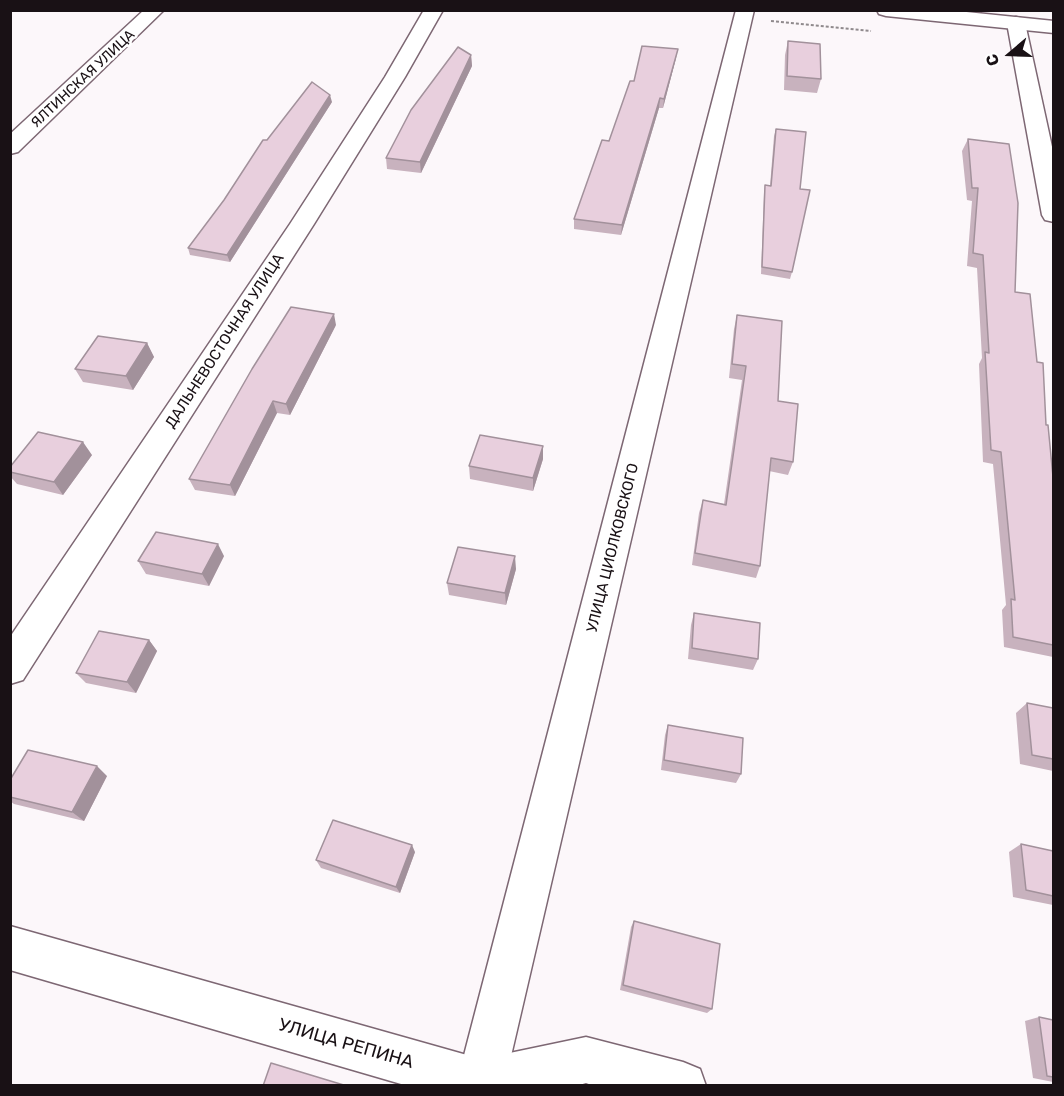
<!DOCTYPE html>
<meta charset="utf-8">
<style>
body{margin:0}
#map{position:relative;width:1064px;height:1096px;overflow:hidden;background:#fcf7fa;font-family:Rubik,sans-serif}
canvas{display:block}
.frame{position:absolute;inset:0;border:12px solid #191115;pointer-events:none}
.north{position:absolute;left:980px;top:24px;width:60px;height:60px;-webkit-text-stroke:4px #fff;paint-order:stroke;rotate:251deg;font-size:16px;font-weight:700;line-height:24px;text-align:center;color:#191115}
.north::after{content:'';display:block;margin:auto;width:21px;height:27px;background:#191115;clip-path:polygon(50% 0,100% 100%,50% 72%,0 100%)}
</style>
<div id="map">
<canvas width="1064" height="1096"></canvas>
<div class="frame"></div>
<div class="north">С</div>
</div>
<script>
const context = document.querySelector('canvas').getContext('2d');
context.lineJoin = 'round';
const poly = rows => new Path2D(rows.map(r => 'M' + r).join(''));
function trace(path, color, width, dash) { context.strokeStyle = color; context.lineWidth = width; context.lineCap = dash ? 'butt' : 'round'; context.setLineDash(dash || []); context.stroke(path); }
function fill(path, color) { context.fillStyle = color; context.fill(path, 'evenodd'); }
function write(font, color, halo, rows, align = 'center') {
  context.font = font + ' Rubik,sans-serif'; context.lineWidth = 5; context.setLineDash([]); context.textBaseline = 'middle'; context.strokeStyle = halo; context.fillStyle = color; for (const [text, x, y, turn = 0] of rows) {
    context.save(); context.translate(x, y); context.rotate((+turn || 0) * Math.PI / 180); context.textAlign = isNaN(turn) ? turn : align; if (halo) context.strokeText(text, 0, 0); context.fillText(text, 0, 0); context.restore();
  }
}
const path = poly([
 [771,21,871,31]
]);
const minor = poly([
 [144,10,164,10,18,152,10,154,10,134,144,10],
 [424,10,443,10,405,77,314,224,23,680,10,684,10,637,290,224,385,77,424,10],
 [1016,17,1023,19,1025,23,1054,156,1054,222,1045,220,1042,215,1007,23,1009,19,1016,17],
 [10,926,481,1059,586,1037,683,1062,700,1069,706,1086,594,1086,586,1083,576,1086,408,1086,10,970,10,926]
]);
const tertiary = poly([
 [736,10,754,10,504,1086,456,1086,736,10],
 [877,10,947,10,1054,21,1054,33,886,16,879,14,877,10]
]);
const wall = poly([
 [788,41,821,79,817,93,784,90,785,55],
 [471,55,472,66,421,173,387,169,386,158],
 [676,58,663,108,659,108,621,235,574,229,574,219,609,141,634,81],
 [332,102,230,262,190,255,188,248,224,200,267,140],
 [776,129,792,272,790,279,761,274,764,192,765,185,770,186,774,136],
 [968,139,1037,362,1053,477,1053,657,1004,647,1002,610,1006,605,993,464,983,462,979,364,982,358,977,268,967,266,972,201,967,200,962,151],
 [737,315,778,401,793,462,788,475,769,471,760,566,756,578,692,565,699,513,703,500,724,504,742,380,729,378,734,329],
 [336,325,290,415,277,413,235,496,195,490,189,479],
 [147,343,154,357,133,390,83,382,75,369],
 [543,446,543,459,533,491,470,479,469,466],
 [92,455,63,495,17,484,10,476,10,467],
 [224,556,209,586,146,574,138,561],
 [516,569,506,605,449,595,447,583],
 [694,613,758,659,753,670,688,659,691,625],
 [149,640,157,651,136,693,86,683,76,673],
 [1027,703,1053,708,1053,771,1020,764,1016,713],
 [668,725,741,774,736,783,661,770,665,735],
 [107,776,84,821,14,804,10,801,10,780],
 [1021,844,1053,851,1053,905,1013,897,1009,852],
 [415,852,400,893,321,868,316,860],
 [634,921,712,1009,707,1013,620,990,631,927],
 [1039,1017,1053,1020,1053,1082,1033,1078,1025,1021]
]);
const shadedWall = poly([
 [678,49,676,58,663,108,664,99],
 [471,55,472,66,421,173,420,162],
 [330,95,332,102,230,262,227,255],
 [660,98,659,108,621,235,622,225],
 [334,314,336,325,290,415,286,404],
 [147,343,154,357,133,390,126,376],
 [273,401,277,413,235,496,230,485],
 [83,442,92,455,63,495,54,482],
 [543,446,543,459,533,491,533,478],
 [218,544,224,556,209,586,202,574],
 [515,556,516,569,506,605,505,593],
 [149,640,157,651,136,693,127,682],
 [97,766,107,776,84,821,72,812],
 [412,845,415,852,400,893,396,887]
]);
const building = poly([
 [788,41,820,44,821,79,787,76,788,41],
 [642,46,678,49,664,99,660,98,622,225,574,219,602,140,609,141,630,81,634,81,642,46],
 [458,47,471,55,420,162,386,158,411,110,458,47],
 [312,82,330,95,227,255,188,248,224,200,263,140,267,140,312,82],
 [776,129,806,132,800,189,810,190,792,272,762,267,765,185,771,186,776,129],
 [968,139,1009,144,1018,203,1015,292,1030,294,1037,362,1043,363,1046,425,1048,425,1053,477,1053,645,1013,637,1011,599,1015,600,1001,452,991,450,985,352,989,353,983,255,973,253,978,188,972,188,968,139],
 [291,307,334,314,286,404,273,401,230,485,189,479,252,369,291,307],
 [737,315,782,321,778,401,798,404,793,462,771,458,760,566,695,553,703,500,726,505,746,366,732,364,737,315],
 [98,336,147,343,126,376,75,369,98,336],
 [38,432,83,442,54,482,10,472,10,467,38,432],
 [480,435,543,446,533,478,469,466,480,435],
 [156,532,218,544,202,574,138,561,156,532],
 [458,547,515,556,505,593,447,583,458,547],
 [694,613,760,623,758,659,692,648,694,613],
 [99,631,149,640,127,682,76,673,99,631],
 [1027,703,1053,708,1053,759,1032,755,1027,703],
 [668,725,743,738,741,774,664,760,668,725],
 [28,750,97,766,72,812,10,797,10,780,28,750],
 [333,820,412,845,396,887,316,860,333,820],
 [1021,844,1053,851,1053,896,1026,890,1021,844],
 [634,921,720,944,712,1009,623,985,634,921],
 [1039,1017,1053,1020,1053,1077,1047,1076,1039,1017],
 [271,1063,347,1086,263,1086,271,1063]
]);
const farStreetnames = [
 ["ЯЛТИНСКАЯ УЛИЦА",83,79,-43]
];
const streetNames = [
 ["ДАЛЬНЕВОСТОЧНАЯ УЛИЦА",225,341,-57],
 ["УЛИЦА ЦИОЛКОВСКОГО",613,548,-76]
];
const nearStreetnames = [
 ["УЛИЦА РЕПИНА",346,1044,16]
];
trace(minor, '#7d6773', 3);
trace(tertiary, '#7d6773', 3);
trace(path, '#908a8d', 2, [3, 2]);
fill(minor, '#fff');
fill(tertiary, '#fff');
fill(wall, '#c8b2be');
fill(shadedWall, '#a2919b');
fill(building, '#e8cfdd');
trace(building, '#a2919b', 1.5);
write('14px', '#191115', '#fff', farStreetnames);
write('15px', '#191115', '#fff', streetNames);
write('18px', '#191115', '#fff', nearStreetnames);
</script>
